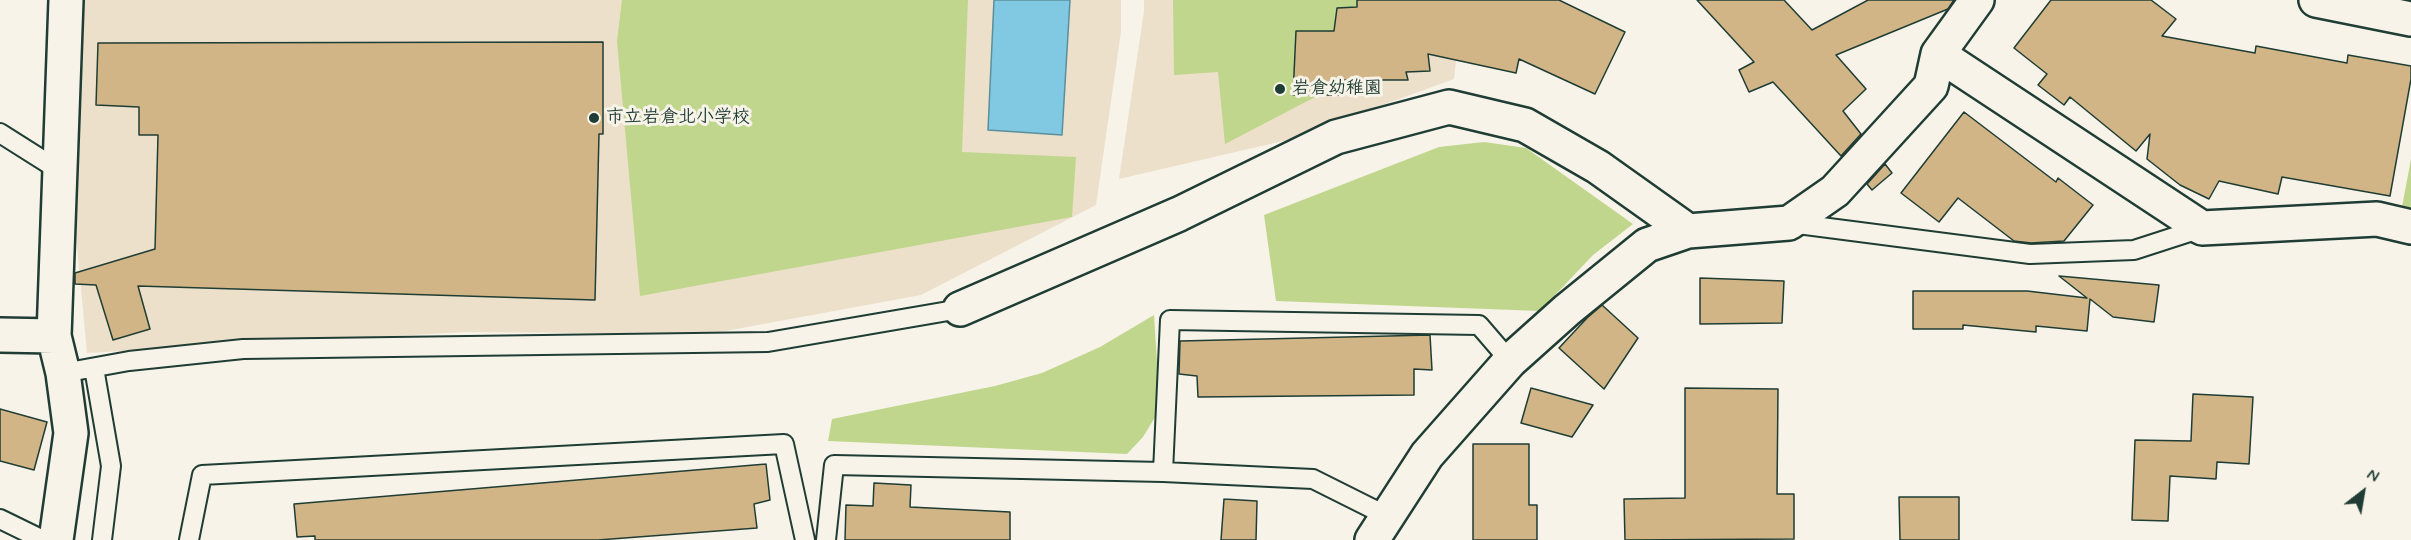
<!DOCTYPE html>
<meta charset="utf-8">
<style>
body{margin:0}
#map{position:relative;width:2411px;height:540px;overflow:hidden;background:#f7f3e8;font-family:Mynerve,sans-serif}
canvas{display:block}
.north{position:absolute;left:2333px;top:462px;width:60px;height:60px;-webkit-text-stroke:4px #f7f3e8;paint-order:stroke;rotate:31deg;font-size:16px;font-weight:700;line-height:24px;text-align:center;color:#1f3d34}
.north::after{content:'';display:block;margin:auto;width:21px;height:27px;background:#1f3d34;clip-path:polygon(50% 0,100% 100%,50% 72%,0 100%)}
</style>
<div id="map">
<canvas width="2411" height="540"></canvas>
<div class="north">N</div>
</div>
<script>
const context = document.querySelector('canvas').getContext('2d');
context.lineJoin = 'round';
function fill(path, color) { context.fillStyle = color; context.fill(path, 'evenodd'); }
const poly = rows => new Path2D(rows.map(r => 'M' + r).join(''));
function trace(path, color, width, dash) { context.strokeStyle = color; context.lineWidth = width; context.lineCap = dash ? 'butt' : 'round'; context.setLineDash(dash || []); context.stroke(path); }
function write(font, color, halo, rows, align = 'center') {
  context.font = font + ' Mynerve,"Klee One",sans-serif'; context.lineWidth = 6; context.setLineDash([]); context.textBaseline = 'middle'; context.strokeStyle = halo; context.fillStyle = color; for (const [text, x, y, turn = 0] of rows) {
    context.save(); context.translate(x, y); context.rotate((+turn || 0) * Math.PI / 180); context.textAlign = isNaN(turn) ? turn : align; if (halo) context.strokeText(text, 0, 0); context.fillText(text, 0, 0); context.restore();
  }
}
const built = poly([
 [84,0,1121,0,1121,32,1096,205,921,295,709,334,465,332,87,353,75,224],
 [1144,0,1463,0,1454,79,1283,141,1119,179,1144,11]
]);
const green = poly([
 [622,0,968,0,962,152,1076,157,1072,217,640,296,617,41],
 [1173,0,1357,0,1357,7,1337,8,1334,31,1296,32,1293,95,1319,95,1225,144,1218,72,1174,75],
 [1484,142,1526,148,1633,224,1593,255,1540,311,1276,301,1264,215,1439,147],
 [2411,159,2411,209,2402,207],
 [1154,315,1160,409,1143,437,1127,454,828,441,832,419,995,386,1042,373,1100,347]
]);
const water = poly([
 [994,0,1070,0,1062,135,988,130,994,0]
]);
const building = poly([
 [1357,0,1559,0,1625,32,1595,94,1519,59,1516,73,1428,54,1430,71,1406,72,1408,80,1345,80,1344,95,1293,95,1296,31,1334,31,1337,8,1357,7,1357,0],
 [1697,0,1784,0,1812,30,1868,0,1954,0,1948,9,1836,55,1866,89,1843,111,1861,134,1841,156,1773,82,1749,92,1739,70,1754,62,1697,0],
 [2051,0,2151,0,2176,19,2162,36,2255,53,2256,46,2347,63,2348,55,2411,66,2411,79,2390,196,2282,177,2278,194,2219,181,2209,199,2180,185,2147,159,2150,134,2136,151,2070,97,2064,105,2038,85,2047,74,2014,48,2051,0],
 [603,42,603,134,599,134,595,300,138,286,150,329,113,340,96,285,75,284,75,273,155,249,158,135,139,135,139,107,96,105,98,43,603,42],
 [1964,112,2056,182,2058,178,2093,205,2064,241,2031,243,2014,241,1958,198,1939,222,1901,193,1964,112],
 [1885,164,1892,173,1872,190,1867,184,1885,164],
 [2059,276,2159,285,2154,322,2113,317,2090,299,2087,331,2036,326,2036,332,1963,325,1963,329,1913,329,1913,291,2027,291,2087,298,2059,276],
 [1700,278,1784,281,1782,323,1700,324,1700,278],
 [1602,305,1638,338,1604,389,1559,348,1587,318,1602,305],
 [1430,335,1432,370,1414,369,1414,395,1198,397,1197,376,1179,374,1180,341,1430,335],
 [1531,388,1593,405,1572,437,1521,423,1531,388],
 [1685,388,1778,389,1777,494,1794,494,1794,539,1625,540,1624,499,1685,498,1685,388],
 [2193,394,2253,397,2249,464,2217,462,2216,479,2170,476,2168,521,2132,520,2135,440,2191,441,2193,394],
 [0,409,47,422,34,470,0,461,0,409],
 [1473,444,1529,444,1529,505,1537,505,1537,540,1473,540,1473,444],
 [766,464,770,500,754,504,757,528,598,540,315,540,315,536,297,537,294,504,766,464],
 [874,483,911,485,910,507,1010,512,1010,540,845,540,846,505,873,506,874,483],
 [1899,497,1959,497,1959,540,1900,540,1899,497],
 [1224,499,1257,501,1256,540,1221,540,1224,499]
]);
const lane = poly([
 [0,133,60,171],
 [1790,223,2030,254,2134,250,2202,228],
 [94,368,111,466,102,540],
 [63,373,129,361,243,349,768,342,960,309],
 [1163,472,1170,320,1479,325,1510,361],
 [0,519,43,540],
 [189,540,202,475,784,444,805,540],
 [826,540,834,465,1163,472,1313,479,1387,516]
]);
const street = poly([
 [2316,0,2411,19],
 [1938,54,2202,228,2377,219,2411,227],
 [960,309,1179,214,1336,137,1449,107,1525,125,1598,167,1688,231],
 [0,335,54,336],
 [56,540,71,433,63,373,54,336,66,0],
 [1372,540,1427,455,1510,361,1567,310,1647,245,1688,231,1789,223,1835,191,1931,86,1938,54,1977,0]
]);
const markers = [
 [1280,89,6,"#1f3d34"],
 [594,118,6,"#1f3d34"]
];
const poiNames = [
 ["岩倉幼稚園",1292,89],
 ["市立岩倉北小学校",606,118]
];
fill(built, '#ece0cb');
fill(green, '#c0d68c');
fill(water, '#81c8e2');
trace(water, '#5a909c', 1.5);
fill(building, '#d1b586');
trace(building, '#1f3d34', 1.5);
trace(lane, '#1f3d34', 22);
trace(street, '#1f3d34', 38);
trace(lane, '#f7f3e8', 18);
trace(street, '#f7f3e8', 33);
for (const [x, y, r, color] of markers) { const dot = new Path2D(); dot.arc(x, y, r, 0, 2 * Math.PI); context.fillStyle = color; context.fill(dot); trace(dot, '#f7f3e8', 2); }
write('bold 18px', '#1f3d34', '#f7f3e8', poiNames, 'left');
</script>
